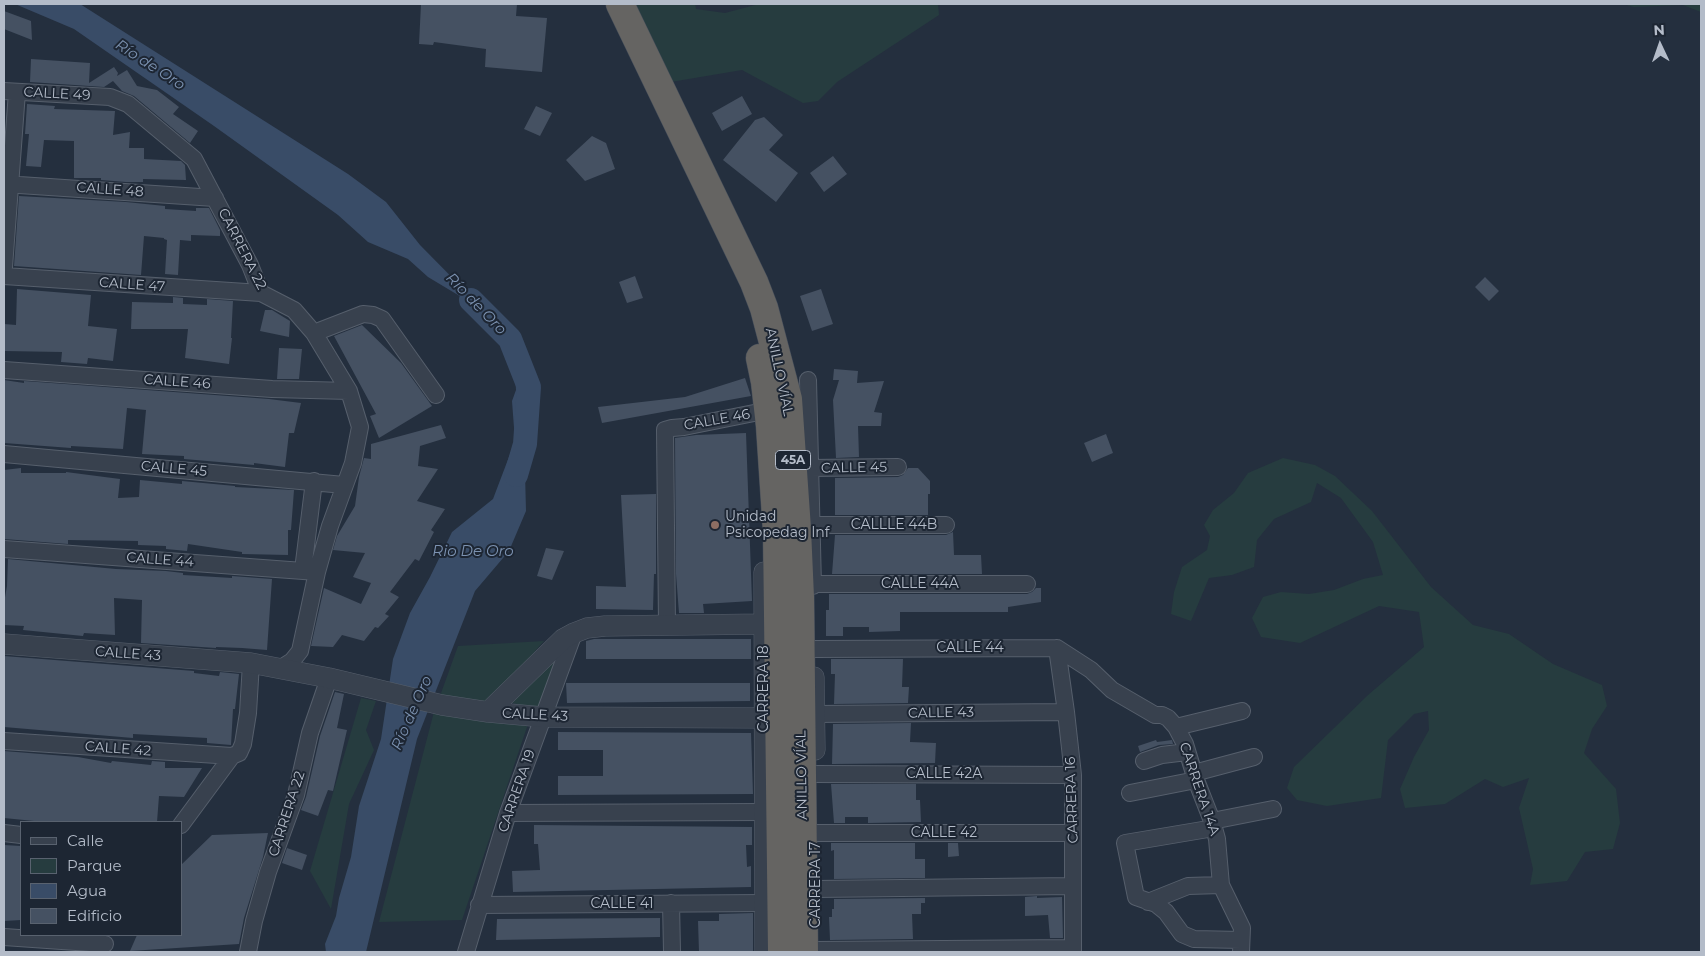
<!DOCTYPE html>
<meta charset="utf-8">
<style>
body{margin:0}
#map{position:relative;width:1705px;height:956px;overflow:hidden;background:#242f3e;font-family:Montserrat,sans-serif}
canvas{display:block}
.frame{position:absolute;inset:0;border:5px solid #b4bcc9;pointer-events:none}
.legend{position:absolute;left:20px;top:821px;width:162px;height:115px;box-sizing:border-box;background:#1d2633;border:1px solid #59626f;margin:0;padding:6px 9px;list-style:none;font-size:15px;color:#b4bcc9}
.legend li{display:flex;align-items:center;gap:10px;height:25px}
.legend b{width:25px;border:1px solid #59626f}
.north{position:absolute;left:1635px;top:20px;width:50px;height:50px;-webkit-text-stroke:4px #1d2633;paint-order:stroke;rotate:357deg;font-size:14px;font-weight:700;line-height:20px;text-align:center;color:#b4bcc9}
.north::after{content:'';display:block;margin:auto;width:18px;height:22px;background:#b4bcc9;clip-path:polygon(50% 0,100% 100%,50% 72%,0 100%)}
</style>
<div id="map">
<canvas width="1705" height="956"></canvas>
<div class="frame"></div>
<ul class="legend">
<li><b style="height:6px;background:#38414e"></b>Calle</li>
<li><b style="height:14px;background:#263c3f"></b>Parque</li>
<li><b style="height:14px;background:#394c67"></b>Agua</li>
<li><b style="height:14px;background:#455162"></b>Edificio</li>
</ul>
<div class="north">N</div>
</div>
<script>
const context = document.querySelector('canvas').getContext('2d');
context.lineJoin = 'round';
function fill(path, color) { context.fillStyle = color; context.fill(path, 'evenodd'); }
const poly = rows => new Path2D(rows.map(r => 'M' + r).join(''));
function trace(path, color, width, dash) { context.strokeStyle = color; context.lineWidth = width; context.lineCap = dash ? 'butt' : 'round'; context.setLineDash(dash || []); context.stroke(path); }
function write(font, color, halo, rows, align = 'center') {
  context.font = font + ' Montserrat,sans-serif'; context.lineWidth = 4; context.setLineDash([]); context.textBaseline = 'middle'; context.strokeStyle = halo; context.fillStyle = color; for (const [text, x, y, turn = 0] of rows) {
    context.save(); context.translate(x, y); context.rotate((+turn || 0) * Math.PI / 180); context.textAlign = isNaN(turn) ? turn : align; if (halo) context.strokeText(text, 0, 0); context.fillText(text, 0, 0); context.restore();
  }
}
const green = poly([
 [628,4,695,4,696,9,725,13,759,4,938,4,939,15,837,82,818,101,803,103,742,70,665,83],
 [1623,4,1701,4,1701,12,1683,5,1634,7],
 [1283,458,1315,465,1335,476,1372,511,1431,587,1473,625,1509,634,1553,664,1602,685,1607,706,1592,729,1584,753,1616,789,1620,823,1613,849,1585,852,1567,881,1530,885,1533,869,1519,808,1529,778,1503,787,1485,779,1445,804,1405,808,1400,789,1414,757,1429,730,1428,711,1414,714,1388,740,1381,798,1327,806,1297,800,1287,788,1294,767,1368,695,1424,647,1419,612,1379,606,1300,643,1261,637,1252,618,1263,597,1281,592,1309,594,1334,590,1363,579,1383,575,1373,542,1341,498,1317,483,1311,502,1274,519,1257,540,1254,567,1232,575,1209,578,1191,621,1171,614,1174,592,1182,567,1207,550,1210,536,1204,525,1213,510,1234,493,1248,473],
 [544,641,490,702,440,696,458,646],
 [562,648,541,710,504,701],
 [361,698,376,701,366,730,374,750,349,804,331,909,310,871],
 [435,708,528,724,462,920,379,922]
]);
const water = poly([
 [15,4,80,4,348,174,386,202,420,245,492,318,508,352,522,358,526,511,509,551,475,591,417,739,366,952,326,952,325,944,336,916,339,898,351,857,359,806,381,739,393,659,410,613,430,577,452,532,493,499,515,441,512,401,516,390,515,371,500,344,483,326,463,298,428,277,408,259,368,242,338,215,214,126,74,29]
]);
const river = poly([
 [471,300,510,339,529,387,525,444,516,475]
]);
const building = poly([
 [421,4,517,4,516,16,547,18,542,72,485,67,486,49,434,42,433,45,419,44],
 [4,11,31,21,32,40,4,29],
 [31,59,90,63,89,83,114,67,118,73,117,76,127,70,137,86,157,90,179,107,173,114,198,131,190,143,134,96,122,91,113,81,104,87,30,82],
 [742,96,752,114,722,131,712,113],
 [27,104,55,106,54,109,115,111,113,135,130,132,129,148,144,148,144,159,181,161,185,165,186,180,143,179,143,182,126,182,101,180,101,178,74,178,74,141,44,140,41,167,26,166,29,134,25,134],
 [536,106,552,113,540,136,524,129],
 [764,117,783,135,769,150,798,173,776,202,723,160,755,120],
 [592,136,606,143,615,169,585,181,566,160],
 [833,156,847,174,824,192,810,173],
 [19,196,126,202,165,206,165,209,196,211,196,208,209,208,220,230,220,236,191,235,191,241,180,240,178,275,165,274,167,240,164,239,164,238,144,236,141,275,14,266],
 [635,276,643,298,627,303,619,282],
 [1485,277,1499,291,1489,301,1475,287],
 [17,289,91,295,88,326,117,329,113,361,88,358,87,364,61,362,62,352,4,351,4,324,16,325],
 [821,289,833,324,812,331,800,296],
 [173,297,183,298,183,304,207,305,207,299,233,301,231,338,232,338,229,364,185,358,188,329,131,329,132,302,173,303],
 [265,310,272,310,290,321,289,337,260,331],
 [362,325,401,363,432,406,379,438,370,416,376,414,334,336],
 [279,348,302,349,299,379,277,379],
 [834,369,858,371,857,383,884,381,874,412,882,413,881,426,858,426,859,457,836,458,833,400,839,380,833,380],
 [745,378,751,396,602,423,598,407,685,397],
 [4,380,24,383,24,381,269,399,301,403,294,433,289,433,285,467,254,463,254,465,184,459,184,456,142,454,146,410,127,408,123,449,71,446,71,448,4,443],
 [441,425,446,438,420,446,418,466,438,469,417,501,445,509,431,530,434,532,419,561,415,559,390,592,399,597,385,614,389,616,378,628,375,627,364,641,342,635,333,647,311,646,324,588,361,604,371,583,353,577,365,553,333,550,337,536,355,506,359,477,364,458,371,459,371,444],
 [746,433,752,601,703,604,704,613,679,613,676,574,675,438,696,435],
 [1106,434,1113,453,1092,462,1084,443],
 [21,468,21,473,66,473,66,472,120,479,118,498,139,497,140,480,182,484,182,481,235,486,235,487,294,490,291,530,288,530,288,555,242,554,242,552,188,544,187,551,166,549,166,546,138,545,138,541,68,540,68,544,4,539,4,470],
 [908,468,918,468,930,481,930,494,928,494,928,515,835,515,835,478,898,477,903,475],
 [656,494,656,574,654,574,653,610,596,609,596,586,626,587,621,495],
 [953,532,954,555,981,555,982,574,832,574,835,535,946,535],
 [546,548,564,551,552,580,537,576],
 [8,559,116,569,166,571,183,573,183,575,232,578,232,576,272,579,267,650,242,648,216,647,216,648,141,643,142,600,114,598,115,635,84,633,83,636,23,630,24,626,4,625,4,603,7,586],
 [1036,588,1041,588,1041,602,1008,607,1008,612,900,612,900,631,869,632,869,627,843,627,843,636,826,636,826,610,829,610,829,594,1027,594,1032,592],
 [594,639,751,639,751,659,586,659,586,641],
 [4,656,194,671,194,673,219,676,220,672,239,674,235,709,233,709,231,745,207,743,207,738,133,734,133,738,4,727],
 [831,659,903,659,902,687,909,687,908,703,834,704,835,674,831,674],
 [566,683,750,683,750,701,567,703],
 [335,692,344,694,337,728,347,730,333,791,328,790,318,816,301,810,306,797,320,736],
 [911,723,910,742,936,743,935,763,832,764,833,724],
 [558,732,751,733,753,794,558,795,558,776,603,776,603,750,558,750],
 [1156,740,1157,742,1172,740,1173,744,1159,745,1140,752,1138,746],
 [4,751,78,757,111,763,112,761,151,765,152,761,165,762,165,768,202,768,184,797,159,796,157,822,44,822,4,818],
 [831,784,916,784,916,800,920,800,921,822,868,823,868,817,845,817,845,823,834,823],
 [534,825,752,827,752,845,746,845,747,867,751,866,751,887,513,892,512,871,540,870,538,844,534,844],
 [268,833,263,857,244,918,239,944,130,951,137,935,181,935,181,865,212,835],
 [831,843,915,843,915,859,925,859,925,878,834,879,834,850,831,851],
 [948,843,958,843,959,856,948,857],
 [4,845,21,846,21,920,4,921],
 [287,848,307,855,302,870,282,863],
 [1037,896,1037,898,1062,897,1063,938,1050,938,1048,915,1025,916,1025,897],
 [925,898,925,903,921,903,921,914,912,914,913,939,830,940,829,917,832,917,832,909,834,909,834,899],
 [753,913,753,951,699,952,698,921,719,921,719,914],
 [660,918,660,937,496,940,497,919]
]);
const minor = poly([
 [4,91,110,97,128,104,194,159,250,265,261,293,294,310,314,333,349,391,360,427,353,463,330,526,317,572,300,651,292,661,281,668],
 [4,184,215,198],
 [4,267,17,92],
 [4,276,261,293],
 [314,333,363,314,373,315,382,319,436,395],
 [4,370,272,389,349,391],
 [808,380,813,586],
 [4,454,344,485],
 [810,468,898,467],
 [811,525,946,525],
 [4,549,317,572],
 [303,570,314,481],
 [813,584,1027,584],
 [667,625,665,430,672,428,684,427,769,410],
 [1057,648,1066,712,1073,775,1073,952],
 [814,649,1057,648,1091,670,1112,690,1155,715,1162,715,1168,718,1176,727,1185,744,1196,780,1212,821,1217,839,1221,885,1242,928,1241,952],
 [815,714,1066,712],
 [1176,727,1242,711],
 [4,741,232,756],
 [1144,761,1162,755,1187,752],
 [1194,773,1254,757],
 [815,774,1073,775],
 [1130,793,1196,780],
 [508,813,764,812],
 [1212,821,1273,809],
 [181,825,232,756,239,753,243,744,248,713,251,663],
 [1214,828,1125,843,1136,897,1156,904,1166,912,1182,934,1194,939,1241,940],
 [4,833,21,835],
 [816,833,1073,833],
 [816,889,1073,886],
 [1148,902,1188,886,1221,885],
 [671,903,672,952],
 [479,905,765,903],
 [4,937,105,944],
 [816,950,1073,948],
 [248,952,254,921,268,872,296,795,310,733,329,678],
 [466,952,508,813,574,633]
]);
const tertiary = poly([
 [764,572,765,952],
 [4,644,251,663,329,678,442,705,488,712,543,717,764,718],
 [814,677,815,750],
 [488,712,563,639,574,633,587,628,605,626,764,624]
]);
const trunk = poly([
 [620,4,754,282,764,308,788,399,797,529,800,597,804,952],
 [760,358,765,382,770,426,777,532,782,952]
]);
const markers = [
 [715,525,5,"#8d6e63"]
];
const shields = [
 [793,460,35]
];
const shieldNames = [
 ["45A",793,460]
];
const streetNames = [
 ["CALLE 49",57,94,3],
 ["CALLE 48",110,190,4],
 ["CARRERA 22",242,249,63],
 ["CALLE 47",132,285,4],
 ["ANILLO VÍAL",779,372,78],
 ["CALLE 46",177,382,4],
 ["CALLE 46",717,420,-10],
 ["CALLE 45",854,468,-1],
 ["CALLE 45",174,469,5],
 ["CALLLE 44B",894,525],
 ["CALLE 44",160,560,4],
 ["CALLE 44A",920,584],
 ["CALLE 44",970,648],
 ["CALLE 43",128,654,4],
 ["CARRERA 18",764,689,-90],
 ["CALLE 43",941,713,-1],
 ["CALLE 43",535,715,3],
 ["CALLE 42",118,749,4],
 ["CALLE 42A",944,774],
 ["ANILLO VÍAL",802,775,-91],
 ["CARRERA 14A",1199,789,71],
 ["CARRERA 19",517,791,-71],
 ["CARRERA 16",1072,800,-92],
 ["CARRERA 22",287,814,-72],
 ["CALLE 42",944,833],
 ["CARRERA 17",816,885,-90],
 ["CALLE 41",622,904]
];
const poiNames = [
 ["Unidad",725,517],
 ["Psicopedag Inf",725,533]
];
const waterNames = [
 ["Río de Oro",150,65,33],
 ["Río de Oro",476,304,46],
 ["Rio De Oro",473,552],
 ["Río de Oro",412,713,-66]
];
fill(green, '#263c3f');
fill(water, '#394c67');
trace(river, '#394c67', 24);
fill(building, '#455162');
trace(minor, '#565f6c', 18);
trace(tertiary, '#565f6c', 21);
trace(trunk, '#434c59', 29);
trace(minor, '#38414e', 16);
trace(tertiary, '#38414e', 20);
trace(trunk, '#656462', 28);
for (const [x, y, r, color] of markers) { const dot = new Path2D(); dot.arc(x, y, r, 0, 2 * Math.PI); context.fillStyle = color; context.fill(dot); trace(dot, '#1d2633', 2); }
for (const [x, y, w] of shields) { const box = new Path2D(); box.roundRect(x - w / 2, y - 9.5, w, 19, 4); context.fillStyle = '#1d2633'; context.fill(box); trace(box, '#b4bcc9', 1); }
write('bold 12px', '#b4bcc9', null, shieldNames);
write('14px', '#b4bcc9', '#1d2633', streetNames);
write('14px', '#b4bcc9', '#1d2633', poiNames, 'left');
write('italic 15px', '#7c92b1', '#1d2633', waterNames);
</script>
